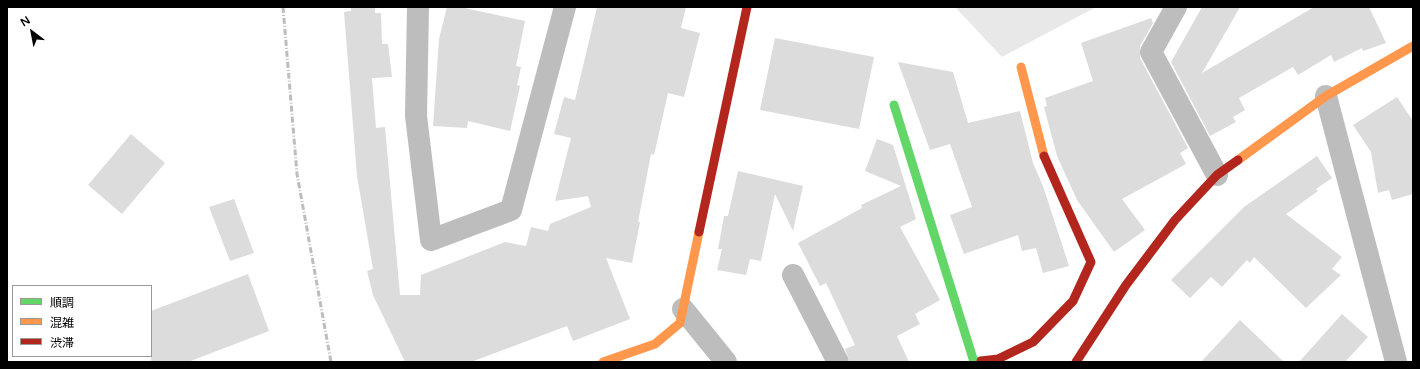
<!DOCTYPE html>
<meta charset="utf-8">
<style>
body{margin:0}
#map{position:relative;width:1420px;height:369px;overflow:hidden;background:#fff;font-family:"Varela Round","Noto Sans JP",sans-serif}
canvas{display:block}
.frame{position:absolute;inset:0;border:8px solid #000;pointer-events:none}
.legend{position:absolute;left:12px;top:285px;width:140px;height:72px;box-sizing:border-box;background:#fff;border:1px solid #999;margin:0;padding:5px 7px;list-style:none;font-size:12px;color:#000}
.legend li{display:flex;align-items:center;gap:8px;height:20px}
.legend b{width:20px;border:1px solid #999}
.north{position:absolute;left:12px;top:12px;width:40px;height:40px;-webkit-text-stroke:3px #fff;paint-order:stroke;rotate:328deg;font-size:11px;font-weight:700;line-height:16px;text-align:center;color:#000}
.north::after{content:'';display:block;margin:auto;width:14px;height:18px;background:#000;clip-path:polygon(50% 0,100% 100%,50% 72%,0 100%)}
</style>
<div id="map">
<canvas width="1420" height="369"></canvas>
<div class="frame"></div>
<ul class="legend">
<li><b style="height:5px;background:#63d668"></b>順調</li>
<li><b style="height:5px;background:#ff974d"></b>混雑</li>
<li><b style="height:5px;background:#b3261e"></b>渋滞</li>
</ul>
<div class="north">N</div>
</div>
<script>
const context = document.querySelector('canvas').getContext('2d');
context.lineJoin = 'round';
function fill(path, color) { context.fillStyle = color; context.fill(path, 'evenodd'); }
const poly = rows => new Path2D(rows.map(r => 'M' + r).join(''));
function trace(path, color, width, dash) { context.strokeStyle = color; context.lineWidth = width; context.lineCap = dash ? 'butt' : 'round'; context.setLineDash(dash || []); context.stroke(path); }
const green = poly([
 [955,7,1096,7,1002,57]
]);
const building = poly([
 [351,7,375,7,375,13,381,13,382,44,388,44,392,77,372,78,376,128,385,127,400,295,420,295,421,275,505,242,526,246,531,227,548,231,550,224,591,207,588,196,555,201,571,138,554,134,564,97,575,100,597,7,686,7,681,28,700,33,684,97,668,93,654,155,651,154,638,222,640,222,632,263,606,258,630,319,573,341,567,326,471,362,405,362,373,295,367,271,373,269,357,176,344,12,351,11],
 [447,7,460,7,525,21,516,66,521,67,517,85,520,86,510,131,468,121,467,128,433,126,439,39],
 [1202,7,1240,7,1202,73,1314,7,1369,7,1386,43,1363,51,1362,48,1334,62,1331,55,1298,75,1293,67,1239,98,1245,110,1233,117,1236,122,1210,136,1171,62],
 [1151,18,1153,23,1140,46,1140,58,1188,148,1180,153,1186,164,1122,199,1145,230,1114,252,1077,200,1057,156,1044,107,1047,106,1045,98,1093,81,1081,43],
 [775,38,874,57,859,129,760,110],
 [898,62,953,72,968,123,1020,111,1033,163,1043,186,1069,266,1043,273,1036,248,1022,251,1018,235,964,254,950,215,972,207,950,144,930,150],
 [1397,97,1413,121,1413,194,1392,200,1389,190,1378,193,1371,152,1353,125],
 [131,134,165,163,122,214,88,185],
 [877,139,893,145,916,219,900,227,940,300,915,314,920,324,897,336,909,362,850,362,845,349,855,345,826,283,820,286,798,243,862,208,861,205,901,186,865,171],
 [1317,156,1332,178,1316,189,1318,191,1286,214,1342,257,1332,269,1341,275,1306,308,1254,257,1250,263,1247,260,1222,287,1211,277,1190,298,1171,280,1244,207],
 [738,171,803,186,793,231,775,194,761,261,750,259,746,275,717,270,722,249,718,249,724,216,728,216],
 [234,199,254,253,230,261,209,207],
 [248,274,269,331,188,362,151,362,151,311],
 [1342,314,1368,337,1345,362,1299,362],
 [1240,320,1284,362,1201,362]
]);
const street = poly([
 [418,7,416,116,431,240,511,210,565,7],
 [1176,7,1151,52,1217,175],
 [1326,96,1396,362],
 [793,275,838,362],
 [683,309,726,362]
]);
const fast = poly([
 [894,105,974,362,981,361]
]);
const slow = poly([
 [1021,67,1044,156],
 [1238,160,1326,96,1413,46],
 [603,362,655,344,680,323,699,232]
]);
const jam = poly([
 [699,232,747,7],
 [981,361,998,359,1033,342,1073,301,1091,262,1044,156],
 [1076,362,1126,285,1175,220,1217,175,1238,160]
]);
const rail = poly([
 [283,7,297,174,331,362]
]);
fill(green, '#e8e8e8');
fill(building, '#dcdcdc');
trace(street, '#bdbdbd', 22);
trace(fast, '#63d668', 9);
trace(slow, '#ff974d', 9);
trace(jam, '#b3261e', 9);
trace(rail, '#bdbdbd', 3, [6, 2, 1, 2]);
</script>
